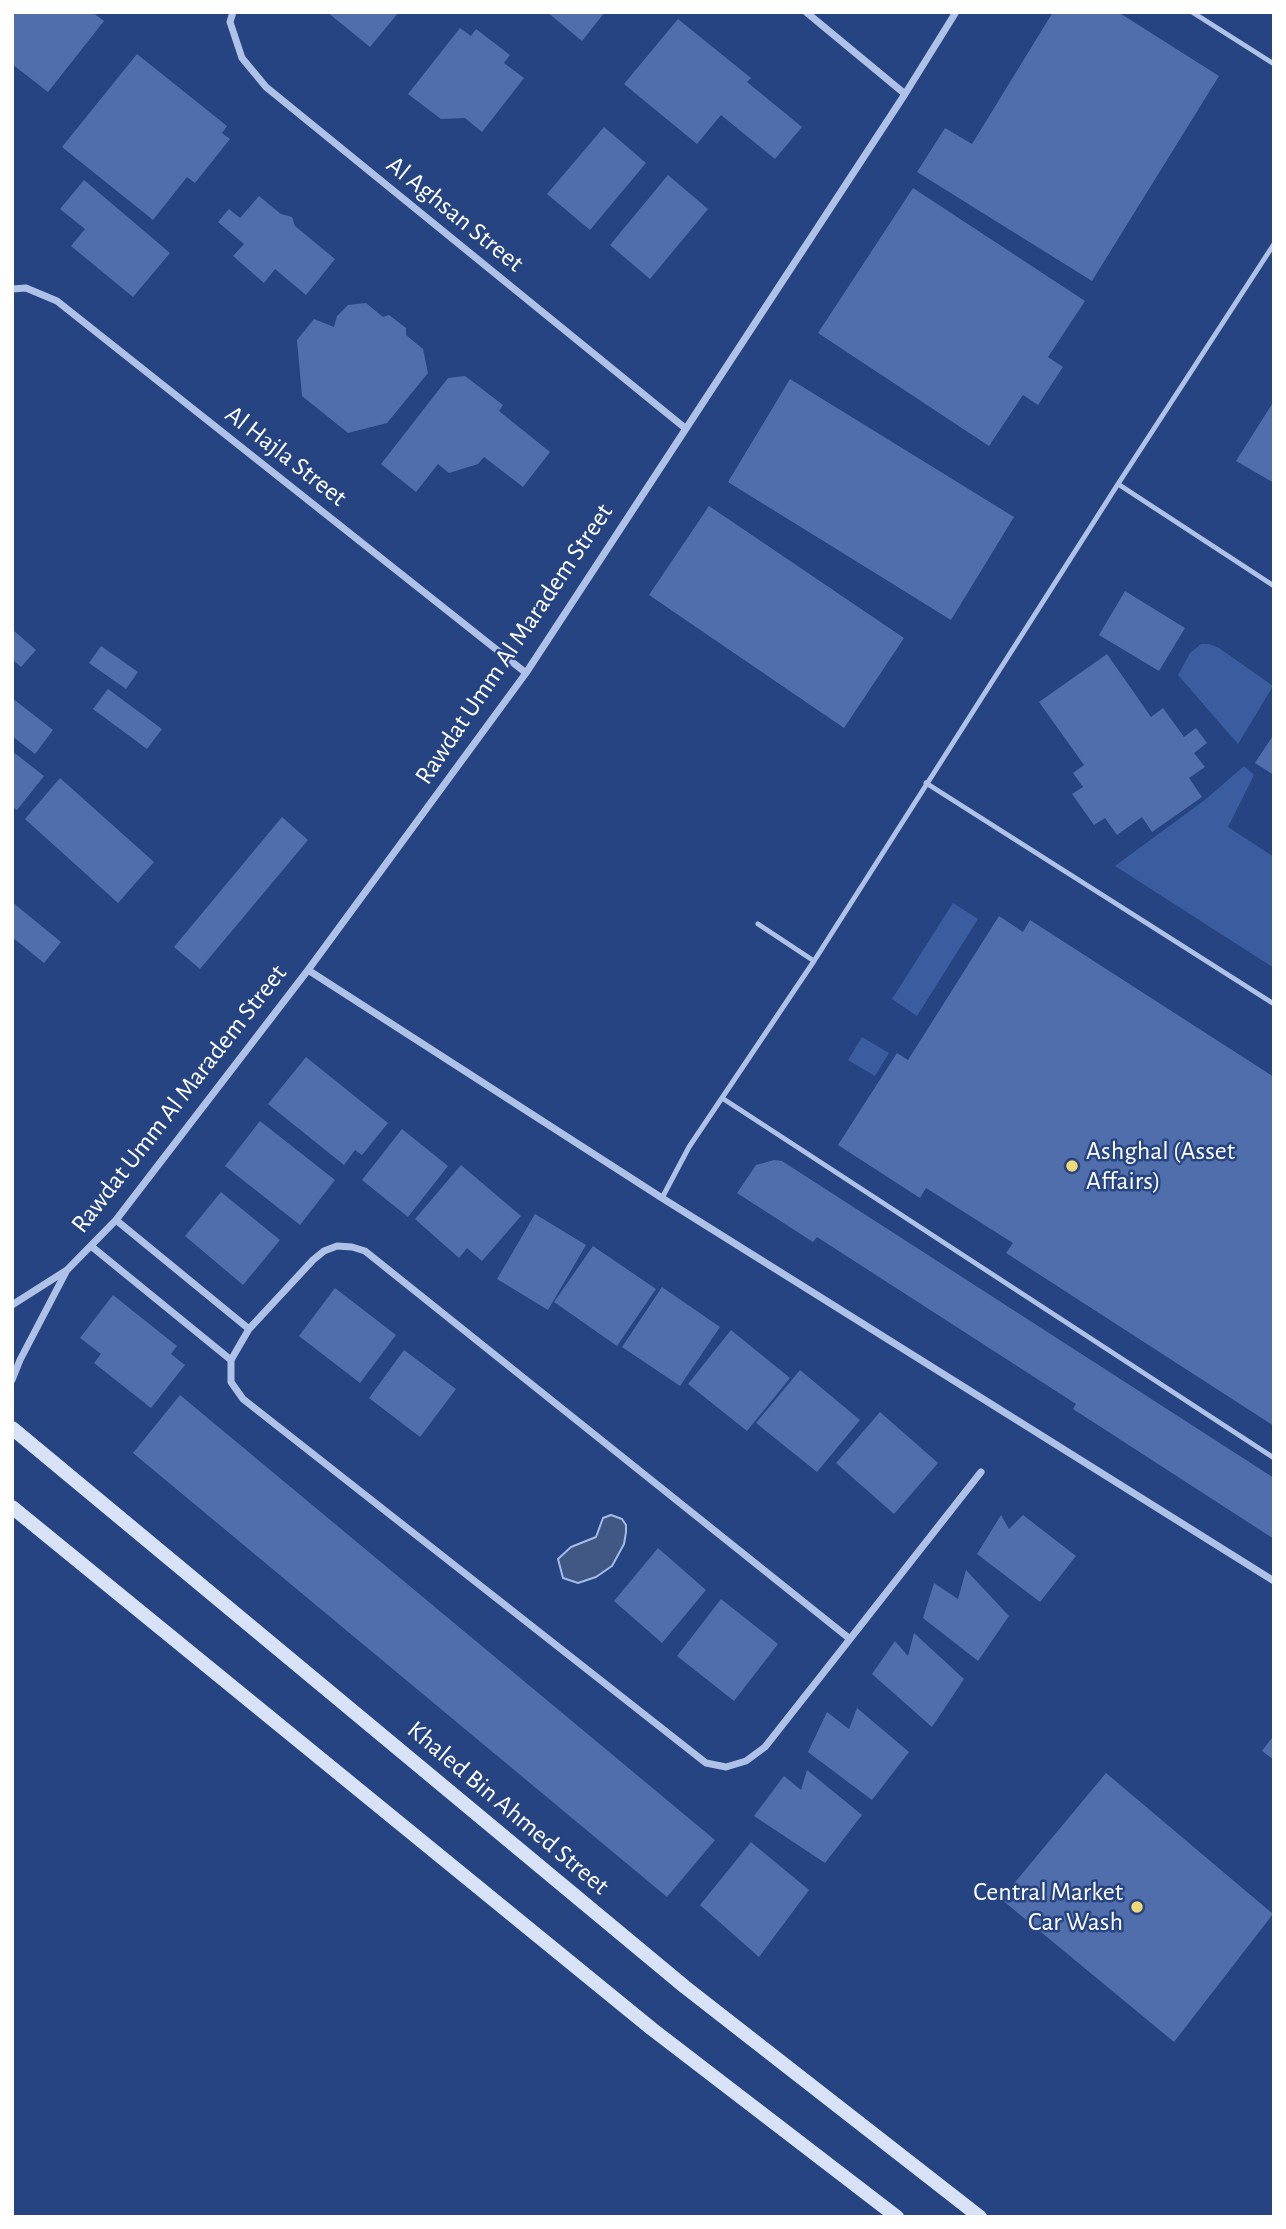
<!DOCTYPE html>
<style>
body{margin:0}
#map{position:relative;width:1286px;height:2229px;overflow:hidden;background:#264482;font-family:"Alegreya Sans",sans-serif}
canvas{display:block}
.frame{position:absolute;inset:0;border:14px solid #fff;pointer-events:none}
</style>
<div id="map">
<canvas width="1286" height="2229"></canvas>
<div class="frame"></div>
</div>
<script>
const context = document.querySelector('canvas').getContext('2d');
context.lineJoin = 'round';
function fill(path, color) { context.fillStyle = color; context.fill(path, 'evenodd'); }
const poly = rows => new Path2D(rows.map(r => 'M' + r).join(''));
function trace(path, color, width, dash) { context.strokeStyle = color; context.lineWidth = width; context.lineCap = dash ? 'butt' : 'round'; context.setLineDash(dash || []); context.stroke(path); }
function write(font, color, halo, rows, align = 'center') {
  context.font = font + ' "Alegreya Sans",sans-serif'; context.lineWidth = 5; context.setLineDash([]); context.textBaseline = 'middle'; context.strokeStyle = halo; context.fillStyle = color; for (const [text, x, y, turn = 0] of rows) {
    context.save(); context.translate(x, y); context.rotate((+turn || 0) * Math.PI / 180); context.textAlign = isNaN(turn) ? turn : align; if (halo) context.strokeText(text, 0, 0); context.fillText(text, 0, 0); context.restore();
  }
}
const green = poly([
 [1201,644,1209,644,1219,648,1273,686,1238,744,1178,675,1190,653],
 [1244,766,1254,775,1228,827,1274,857,1274,968,1115,866,1206,799],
 [953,903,978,919,917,1016,892,999],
 [862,1037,889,1053,875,1076,848,1060]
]);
const water = poly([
 [611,1515,622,1519,626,1525,626,1532,624,1544,612,1566,596,1577,578,1583,563,1578,558,1559,571,1547,596,1537,603,1518,611,1515]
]);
const building = poly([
 [12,12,92,12,104,21,48,92,12,64],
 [327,12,399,12,370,47],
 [547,12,605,12,582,41],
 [1053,12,1118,12,1219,76,1092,281,917,172,945,128,972,144],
 [678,19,751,78,747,82,802,127,775,159,721,115,697,144,624,84],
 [460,28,471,36,476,29,510,55,504,63,524,78,482,132,465,118,441,119,408,94],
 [137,54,227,126,222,133,230,139,195,183,187,177,153,220,62,147],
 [604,127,646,163,590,230,547,194],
 [668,175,708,209,650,279,610,245],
 [84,180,170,253,133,297,71,246,85,229,60,209],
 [913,188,1085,301,1048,357,1063,367,1038,405,1023,395,989,446,818,333],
 [259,196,281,214,292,217,295,226,335,259,306,295,275,269,264,283,233,256,244,244,218,222,229,209,240,218],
 [366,303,383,317,389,315,406,328,406,335,423,349,428,373,387,423,348,433,302,396,297,340,314,319,334,327,337,316,348,305],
 [465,376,503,405,499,411,550,452,523,487,484,457,478,464,449,473,438,464,416,492,381,464,448,378],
 [790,379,1014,517,951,620,728,482],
 [1274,401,1274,483,1236,461],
 [709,506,904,638,844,728,649,595],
 [1125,591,1185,628,1159,671,1099,635],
 [12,629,36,650,21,667,12,659],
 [101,646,138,672,126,689,89,663],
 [1107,654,1151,717,1163,708,1184,737,1196,728,1207,743,1194,753,1205,767,1189,778,1202,797,1152,832,1142,817,1117,835,1105,818,1094,825,1072,794,1083,787,1073,773,1084,765,1039,702],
 [108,689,162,729,147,749,93,709],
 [12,698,53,730,35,754,12,736],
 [1274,734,1274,775,1255,763],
 [12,751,44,776,17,810,12,807],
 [60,778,154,862,118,903,25,819],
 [282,817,308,840,200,969,174,947],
 [12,902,61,942,44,963,12,937],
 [999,916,1023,932,1030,920,1274,1077,1274,1426,1006,1253,1013,1243,926,1188,920,1198,838,1145,897,1053,908,1060],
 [306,1057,388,1123,362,1155,355,1150,344,1165,268,1104],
 [260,1121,335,1180,300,1225,225,1166],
 [402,1129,448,1166,408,1217,362,1180],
 [774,1160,782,1161,1274,1478,1274,1539,1073,1409,1076,1404,817,1237,813,1242,737,1193,756,1165],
 [461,1165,521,1216,482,1261,467,1248,459,1258,415,1219],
 [221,1192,280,1240,243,1285,185,1236],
 [535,1214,586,1245,548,1310,497,1279],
 [593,1246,656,1289,617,1346,554,1302],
 [662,1287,720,1327,680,1386,622,1347],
 [335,1288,396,1335,360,1383,299,1336],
 [113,1295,177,1346,171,1354,185,1365,151,1408,94,1363,101,1354,80,1338],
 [731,1330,790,1378,747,1431,688,1384],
 [404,1350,456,1389,420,1437,369,1398],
 [800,1370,860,1420,817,1472,756,1423],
 [180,1395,715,1840,667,1897,133,1453],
 [880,1412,938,1463,894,1514,836,1463],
 [1001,1515,1009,1529,1023,1515,1076,1556,1040,1602,977,1554],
 [658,1548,706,1590,662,1643,614,1601],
 [966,1570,1009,1616,978,1661,923,1618,934,1583,958,1599],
 [721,1599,778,1644,734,1701,677,1656],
 [914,1633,964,1679,932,1727,872,1674,895,1641,908,1656],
 [857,1708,909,1752,872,1800,808,1752,827,1712,849,1729],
 [1274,1735,1274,1760,1262,1751],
 [807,1770,862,1815,825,1863,754,1816,784,1776,801,1790],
 [1106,1773,1273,1914,1174,2042,1001,1899],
 [751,1842,809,1890,759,1957,700,1905]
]);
const service = poly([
 [1192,12,1274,64],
 [1274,244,1118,484,1274,586],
 [926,783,1274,1004],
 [758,924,814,961],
 [722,1098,1274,1458],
 [662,1198,689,1147,814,961,1118,484]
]);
const minor = poly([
 [233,12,230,22,242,58,266,87,685,428],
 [806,12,905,94],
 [12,289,26,288,57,301,526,673],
 [308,970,662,1198,1274,1581],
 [116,1220,249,1329],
 [91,1246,231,1360],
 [12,1305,67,1270,116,1220,308,970,526,673,905,94,956,12],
 [12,1380,20,1360,67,1270],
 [850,1639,365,1251,352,1247,337,1246,324,1251,313,1260,249,1329,231,1360,231,1382,243,1399,706,1763,726,1767,746,1761,765,1747,850,1639,981,1472]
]);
const secondary = poly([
 [12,1428,685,1987,980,2217],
 [12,1507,652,2029,897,2217]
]);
const markers = [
 [1072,1166,7,"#f0d974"],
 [1137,1907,7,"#f0d974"]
];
const streetNames = [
 ["Al Aghsan Street",455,214,39],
 ["Al Hajla Street",286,456,38],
 ["Rawdat Umm Al Maradem Street",514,644,-56],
 ["Rawdat Umm Al Maradem Street",179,1099,-52],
 ["Khaled Bin Ahmed Street",508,1808,40]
];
const poiNames = [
 ["Ashghal (Asset",1086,1151],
 ["Affairs)",1086,1181],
 ["Central Market",1123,1892,"right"],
 ["Car Wash",1123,1922,"right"]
];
fill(green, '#3b5d9f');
fill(water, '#415784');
trace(water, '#a3bbe7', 2);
fill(building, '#4f6eab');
trace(service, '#aec2e7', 5);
trace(minor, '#aec2e7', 7);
trace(secondary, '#d8e2f6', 14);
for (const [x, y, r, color] of markers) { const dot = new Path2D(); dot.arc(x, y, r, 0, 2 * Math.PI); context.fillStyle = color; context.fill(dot); trace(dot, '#264482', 2.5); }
write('26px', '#fff', '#264482', streetNames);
write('26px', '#fff', '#264482', poiNames, 'left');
</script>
